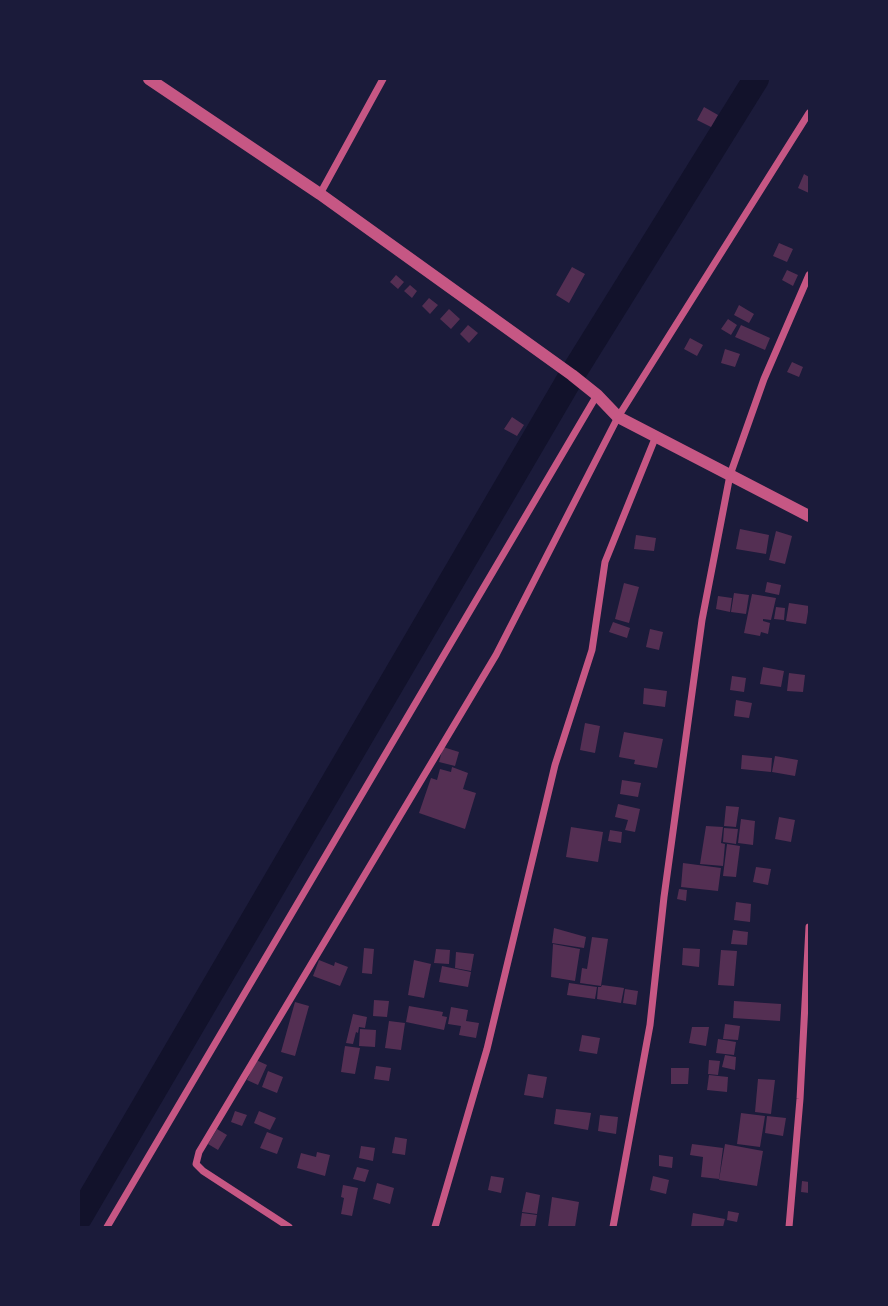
<!DOCTYPE html>
<style>
body{margin:0}
#map{position:relative;width:888px;height:1306px;overflow:hidden;background:#1b1b3a;font-family:"DejaVu Sans",sans-serif}
canvas{display:block}
.frame{position:absolute;inset:0;border:80px solid #1b1b3a;pointer-events:none}
</style>
<div id="map">
<canvas width="888" height="1306"></canvas>
<div class="frame"></div>
</div>
<script>
const context = document.querySelector('canvas').getContext('2d');
context.lineJoin = 'round';
const poly = rows => new Path2D(rows.map(r => 'M' + r).join(''));
function trace(path, color, width, dash) { context.strokeStyle = color; context.lineWidth = width; context.lineCap = dash ? 'butt' : 'round'; context.setLineDash(dash || []); context.stroke(path); }
function fill(path, color) { context.fillStyle = color; context.fill(path, 'evenodd'); }
const canal = poly([
 [79,1218,572,375,756,79]
]);
const building = poly([
 [704,107,718,115,711,127,697,120],
 [804,174,809,177,809,193,798,188],
 [779,243,793,249,787,262,773,256],
 [572,267,585,274,569,303,556,295],
 [787,270,798,275,793,286,782,280],
 [396,275,404,282,398,289,390,282],
 [410,285,417,291,412,298,404,291],
 [429,298,438,305,430,314,422,306],
 [739,305,754,314,749,323,734,315],
 [449,309,460,319,451,329,440,319],
 [728,319,737,325,731,335,721,329],
 [468,325,478,333,469,343,460,334],
 [741,325,770,338,765,350,735,337],
 [690,338,703,345,697,356,684,349],
 [725,349,740,354,735,367,721,363],
 [792,362,803,367,799,377,787,372],
 [512,417,524,425,517,436,504,429],
 [740,529,769,535,766,554,736,549],
 [776,531,792,536,785,564,769,560],
 [636,535,656,538,654,551,634,549],
 [767,582,781,585,779,595,765,592],
 [624,583,639,587,629,623,615,619],
 [734,593,749,595,746,614,731,612],
 [752,594,776,598,771,620,763,619,763,621,770,623,768,634,761,632,760,636,744,633],
 [718,596,732,598,730,612,716,609],
 [789,603,809,606,806,624,786,621],
 [776,607,785,608,784,620,774,619],
 [613,622,630,628,627,638,609,632],
 [650,629,663,632,659,650,646,647],
 [763,667,784,671,781,687,760,684],
 [789,673,805,675,803,692,787,691],
 [732,676,746,678,744,692,730,690],
 [644,688,667,691,665,707,643,704],
 [736,700,752,703,749,718,734,716],
 [585,723,600,726,595,753,580,750],
 [624,732,663,739,657,768,634,764,635,760,619,757],
 [443,747,459,752,455,766,439,762],
 [742,755,772,758,771,772,741,769],
 [775,756,798,760,795,776,772,772],
 [452,767,468,773,463,789,476,793,465,829,419,813,431,778,437,780,440,769,451,772],
 [622,780,641,783,638,797,620,794],
 [618,804,640,809,635,832,625,830,628,820,615,817],
 [726,806,739,807,736,827,724,826],
 [779,817,795,820,791,842,775,839],
 [741,819,755,821,753,845,738,843],
 [706,826,723,827,721,843,725,844,723,866,700,864],
 [571,827,603,832,598,862,566,857],
 [724,828,738,829,736,844,723,842],
 [610,830,622,832,621,843,608,841],
 [727,844,740,846,736,877,723,876],
 [683,863,721,868,718,891,681,887],
 [756,867,771,869,768,885,753,882],
 [679,889,687,890,686,901,677,899],
 [736,902,751,904,750,922,734,920],
 [554,928,586,937,584,948,552,943],
 [733,930,748,932,747,945,731,944],
 [592,937,608,939,601,986,580,983,582,968,587,969],
 [553,944,580,949,575,981,551,977],
 [364,948,374,949,372,974,362,973],
 [683,948,700,949,699,967,682,965],
 [436,949,450,950,449,964,434,963],
 [721,950,737,951,734,986,718,985],
 [456,952,474,954,471,971,455,968],
 [319,960,334,966,335,962,348,967,340,986,313,976],
 [414,960,431,964,424,998,408,995],
 [442,966,471,972,468,987,439,982],
 [569,983,597,987,595,999,567,995],
 [602,985,624,988,621,1003,597,999,598,987,601,987],
 [625,989,638,991,636,1005,623,1003],
 [374,1000,389,1001,387,1017,373,1016],
 [734,1001,781,1004,780,1021,733,1018],
 [295,1002,309,1006,295,1056,281,1052],
 [409,1006,443,1012,442,1016,447,1017,444,1030,406,1022],
 [451,1007,468,1010,466,1021,479,1023,476,1038,459,1035,461,1026,448,1024],
 [353,1014,367,1017,365,1028,359,1027,358,1033,356,1032,353,1044,346,1043],
 [389,1021,405,1023,401,1050,385,1048],
 [725,1024,740,1026,738,1040,723,1039],
 [692,1027,709,1027,706,1046,689,1043],
 [360,1029,376,1030,375,1047,359,1046],
 [582,1035,600,1038,597,1054,579,1051],
 [718,1039,736,1042,734,1055,716,1053],
 [345,1046,360,1048,355,1074,341,1072],
 [725,1055,736,1057,735,1070,722,1067],
 [256,1060,267,1065,258,1085,247,1080],
 [709,1060,720,1061,718,1075,708,1074],
 [376,1066,391,1068,389,1081,374,1079],
 [671,1068,689,1068,688,1084,671,1084],
 [268,1071,283,1077,277,1093,262,1087],
 [528,1074,547,1077,543,1098,524,1095],
 [709,1075,728,1077,727,1092,707,1090],
 [758,1079,775,1080,771,1114,755,1112],
 [556,1109,591,1113,588,1130,554,1124],
 [235,1111,247,1115,242,1126,231,1122],
 [259,1111,276,1118,270,1130,254,1123],
 [741,1113,765,1116,760,1147,737,1144],
 [600,1115,618,1117,616,1134,598,1131],
 [767,1116,786,1118,783,1136,765,1133],
 [217,1129,227,1135,218,1150,208,1144],
 [267,1132,283,1138,277,1154,260,1148],
 [395,1137,407,1139,405,1155,392,1153],
 [692,1144,723,1148,719,1179,701,1177,703,1157,690,1155],
 [725,1144,763,1151,757,1186,719,1180],
 [361,1146,375,1148,373,1161,359,1158],
 [317,1152,330,1155,325,1176,297,1168,301,1153,316,1157],
 [659,1155,673,1157,672,1168,659,1166],
 [357,1167,369,1170,365,1182,353,1179],
 [491,1176,504,1178,501,1193,488,1190],
 [653,1176,669,1180,666,1194,650,1190],
 [802,1181,809,1182,809,1193,801,1192],
 [377,1183,394,1188,390,1204,373,1199],
 [343,1185,358,1188,352,1216,341,1214,344,1198,341,1197],
 [526,1192,540,1195,537,1214,522,1212],
 [552,1197,579,1202,575,1227,548,1227],
 [728,1211,739,1213,737,1222,727,1220],
 [522,1213,537,1215,535,1227,520,1227],
 [693,1213,725,1219,723,1227,691,1227]
]);
const minor = poly([
 [320,194,383,79],
 [107,1227,597,395],
 [289,1227,203,1171,196,1164,199,1152,496,655,618,417,809,113],
 [435,1227,487,1049,555,765,592,650,605,562,656,436],
 [613,1227,650,1025,664,897,702,620,730,475,764,379,809,275],
 [789,1227,800,1099,809,927]
]);
const tertiary = poly([
 [149,79,320,194,572,375,597,395,618,417,809,516]
]);
trace(canal, '#12122b', 26);
fill(building, '#542f53');
trace(minor, '#c65784', 7);
trace(tertiary, '#c65784', 12);
</script>
